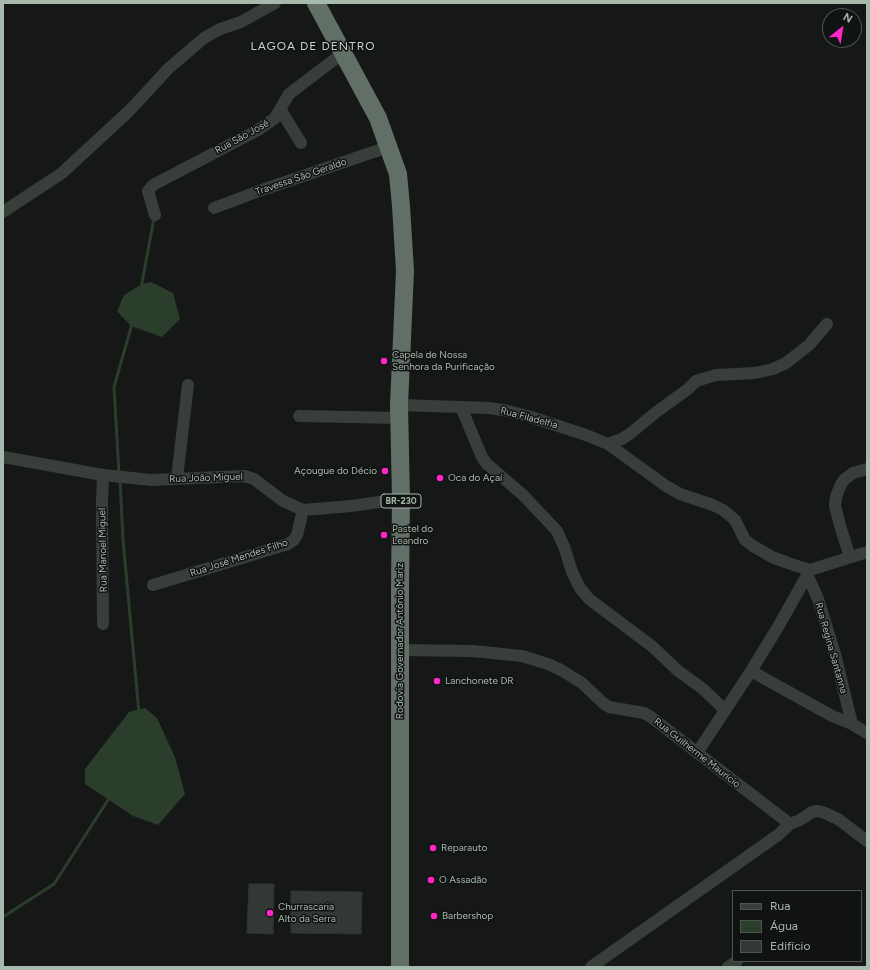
<!DOCTYPE html>
<meta charset="utf-8">
<style>
body{margin:0}
#map{position:relative;width:870px;height:970px;overflow:hidden;background:#161817;font-family:Figtree,sans-serif}
canvas{display:block}
.frame{position:absolute;inset:0;border:4px solid #a7b9ac;pointer-events:none}
.legend{position:absolute;left:732px;top:890px;width:130px;height:72px;box-sizing:border-box;background:#111312;border:1px solid #4d5550;margin:0;padding:5px 7px;list-style:none;font-size:12px;color:#a7b9ac}
.legend li{display:flex;align-items:center;gap:8px;height:20px}
.legend b{width:20px;border:1px solid #4d5550}
.north{position:absolute;left:822px;top:8px;width:40px;height:40px;box-sizing:border-box;background:#111312;border:1px solid #4d5550;border-radius:50%;rotate:30deg;font-size:11px;font-weight:700;line-height:16px;text-align:center;color:#a7b9ac}
.north::after{content:'';display:block;margin:auto;width:14px;height:18px;background:#ff27c8;clip-path:polygon(50% 0,100% 100%,50% 72%,0 100%)}
</style>
<div id="map">
<canvas width="870" height="970"></canvas>
<div class="frame"></div>
<ul class="legend">
<li><b style="height:5px;background:#383f3b"></b>Rua</li>
<li><b style="height:11px;background:#2b3d2b"></b>Água</li>
<li><b style="height:11px;background:#333735"></b>Edifício</li>
</ul>
<div class="north">N</div>
</div>
<script>
const context = document.querySelector('canvas').getContext('2d');
context.lineJoin = 'round';
function fill(path, color) { context.fillStyle = color; context.fill(path, 'evenodd'); }
const poly = rows => new Path2D(rows.map(r => 'M' + r).join(''));
function trace(path, color, width, dash) { context.strokeStyle = color; context.lineWidth = width; context.lineCap = dash ? 'butt' : 'round'; context.setLineDash(dash || []); context.stroke(path); }
function write(font, color, halo, rows, align = 'center') {
  context.font = font + ' Figtree,sans-serif'; context.lineWidth = 3; context.setLineDash([]); context.textBaseline = 'middle'; context.strokeStyle = halo; context.fillStyle = color; for (const [text, x, y, turn = 0] of rows) {
    context.save(); context.translate(x, y); context.rotate((+turn || 0) * Math.PI / 180); context.textAlign = isNaN(turn) ? turn : align; if (halo) context.strokeText(text, 0, 0); context.fillText(text, 0, 0); context.restore();
  }
}
const water = poly([
 [151,282,173,293,180,319,162,337,131,326,117,311,124,295,142,284],
 [145,708,157,718,175,757,185,794,158,825,133,816,85,784,85,769,129,712]
]);
const stream = poly([
 [141,288,154,218],
 [119,474,114,387,132,324],
 [120,479,123,540,139,713],
 [3,917,54,884,110,797]
]);
const building = poly([
 [249,884,274,884,273,934,247,933,249,884],
 [291,891,362,892,361,934,291,933,291,891]
]);
const minor = poly([
 [280,109,301,143],
 [214,208,259,191,388,147],
 [3,212,62,173,129,111,169,68,204,38,220,29,241,22,275,3],
 [155,215,148,191,153,185,258,130,268,123,275,118,289,94,343,53],
 [399,405,490,408,508,411,531,417,586,435,608,444,666,486,680,494,713,505,723,510,735,520,745,540,753,546,772,557,791,564,810,570,867,552],
 [461,407,482,457,487,464,523,495,557,531,565,549,572,572,580,588,589,599,653,647,677,670,703,689,725,710],
 [299,416,400,418],
 [608,444,622,439,631,433,655,413,688,389,696,381,716,375,755,373,773,369,786,363,809,345,827,324],
 [3,457,103,475,151,480,245,476,254,479,283,501,303,510,351,506,401,499],
 [177,478,188,385],
 [850,557,841,529,835,506,836,497,841,484,845,479,853,473,867,469],
 [807,574,818,599,835,654,852,724],
 [153,585,288,544,294,540,297,535,303,510],
 [103,624,102,502,103,475],
 [400,650,473,651,522,656,548,664,561,670,582,683,603,703,609,707,644,713,651,717,790,824,800,820,812,812,818,811,825,813,838,819,867,841],
 [751,671,832,716,852,724,867,733],
 [697,753,751,671,778,627,810,570],
 [591,967,778,835,790,824],
 [728,967,737,961]
]);
const highway = poly([
 [316,3,378,118,398,174,401,206,405,271,399,405,401,499,400,588,400,967]
]);
const markers = [
 [384,361,4,"#ff27c8"],
 [385,471,4,"#ff27c8"],
 [440,478,4,"#ff27c8"],
 [384,535,4,"#ff27c8"],
 [437,681,4,"#ff27c8"],
 [433,848,4,"#ff27c8"],
 [431,880,4,"#ff27c8"],
 [270,913,4,"#ff27c8"],
 [434,916,4,"#ff27c8"]
];
const shields = [
 [401,501,40]
];
const shieldNames = [
 ["BR-230",401,501]
];
const streetNames = [
 ["Rua São José",242,137,-29],
 ["Travessa São Geraldo",301,177,-19],
 ["Rua Filadelfia",529,418,15],
 ["Rua João Miguel",206,478,-2],
 ["Rua Manoel Miguel",103,550,-91],
 ["Rua José Mendes Filho",239,558,-18],
 ["Rodovia Governador Antônio Mariz",400,641,-90],
 ["Rua Regina Santanna",831,648,74],
 ["Rua Guilherme Maurício",697,753,38]
];
const poiNames = [
 ["Capela de Nossa",392,355],
 ["Senhora da Purificação",392,367],
 ["Açougue do Décio",377,471,"right"],
 ["Oca do Açaí",448,478],
 ["Pastel do",392,529],
 ["Leandro",392,541],
 ["Lanchonete DR",445,681],
 ["Reparauto",441,848],
 ["O Assadão",439,880],
 ["Churrascaria",278,907],
 ["Alto da Serra",278,919],
 ["Barbershop",442,916]
];
const quarterNames = [
 ["LAGOA DE DENTRO",313,46]
];
fill(water, '#2b3d2b');
trace(stream, '#2b3d2b', 3);
fill(building, '#333735');
trace(building, '#303432', 1);
trace(minor, '#383f3b', 12);
trace(highway, '#626f66', 18);
for (const [x, y, r, color] of markers) { const dot = new Path2D(); dot.arc(x, y, r, 0, 2 * Math.PI); context.fillStyle = color; context.fill(dot); trace(dot, '#111312', 1.5); }
for (const [x, y, w] of shields) { const box = new Path2D(); box.roundRect(x - w / 2, y - 7, w, 14, 3); context.fillStyle = '#111312'; context.fill(box); trace(box, '#a7b9ac', 1); }
write('bold 9px', '#a7b9ac', null, shieldNames);
write('10px', '#a7b9ac', '#111312', streetNames);
write('10px', '#a7b9ac', '#111312', poiNames, 'left');
context.letterSpacing = '1px';
write('12px', '#c8d5cc', '#111312', quarterNames);
context.letterSpacing = '0px';
</script>
